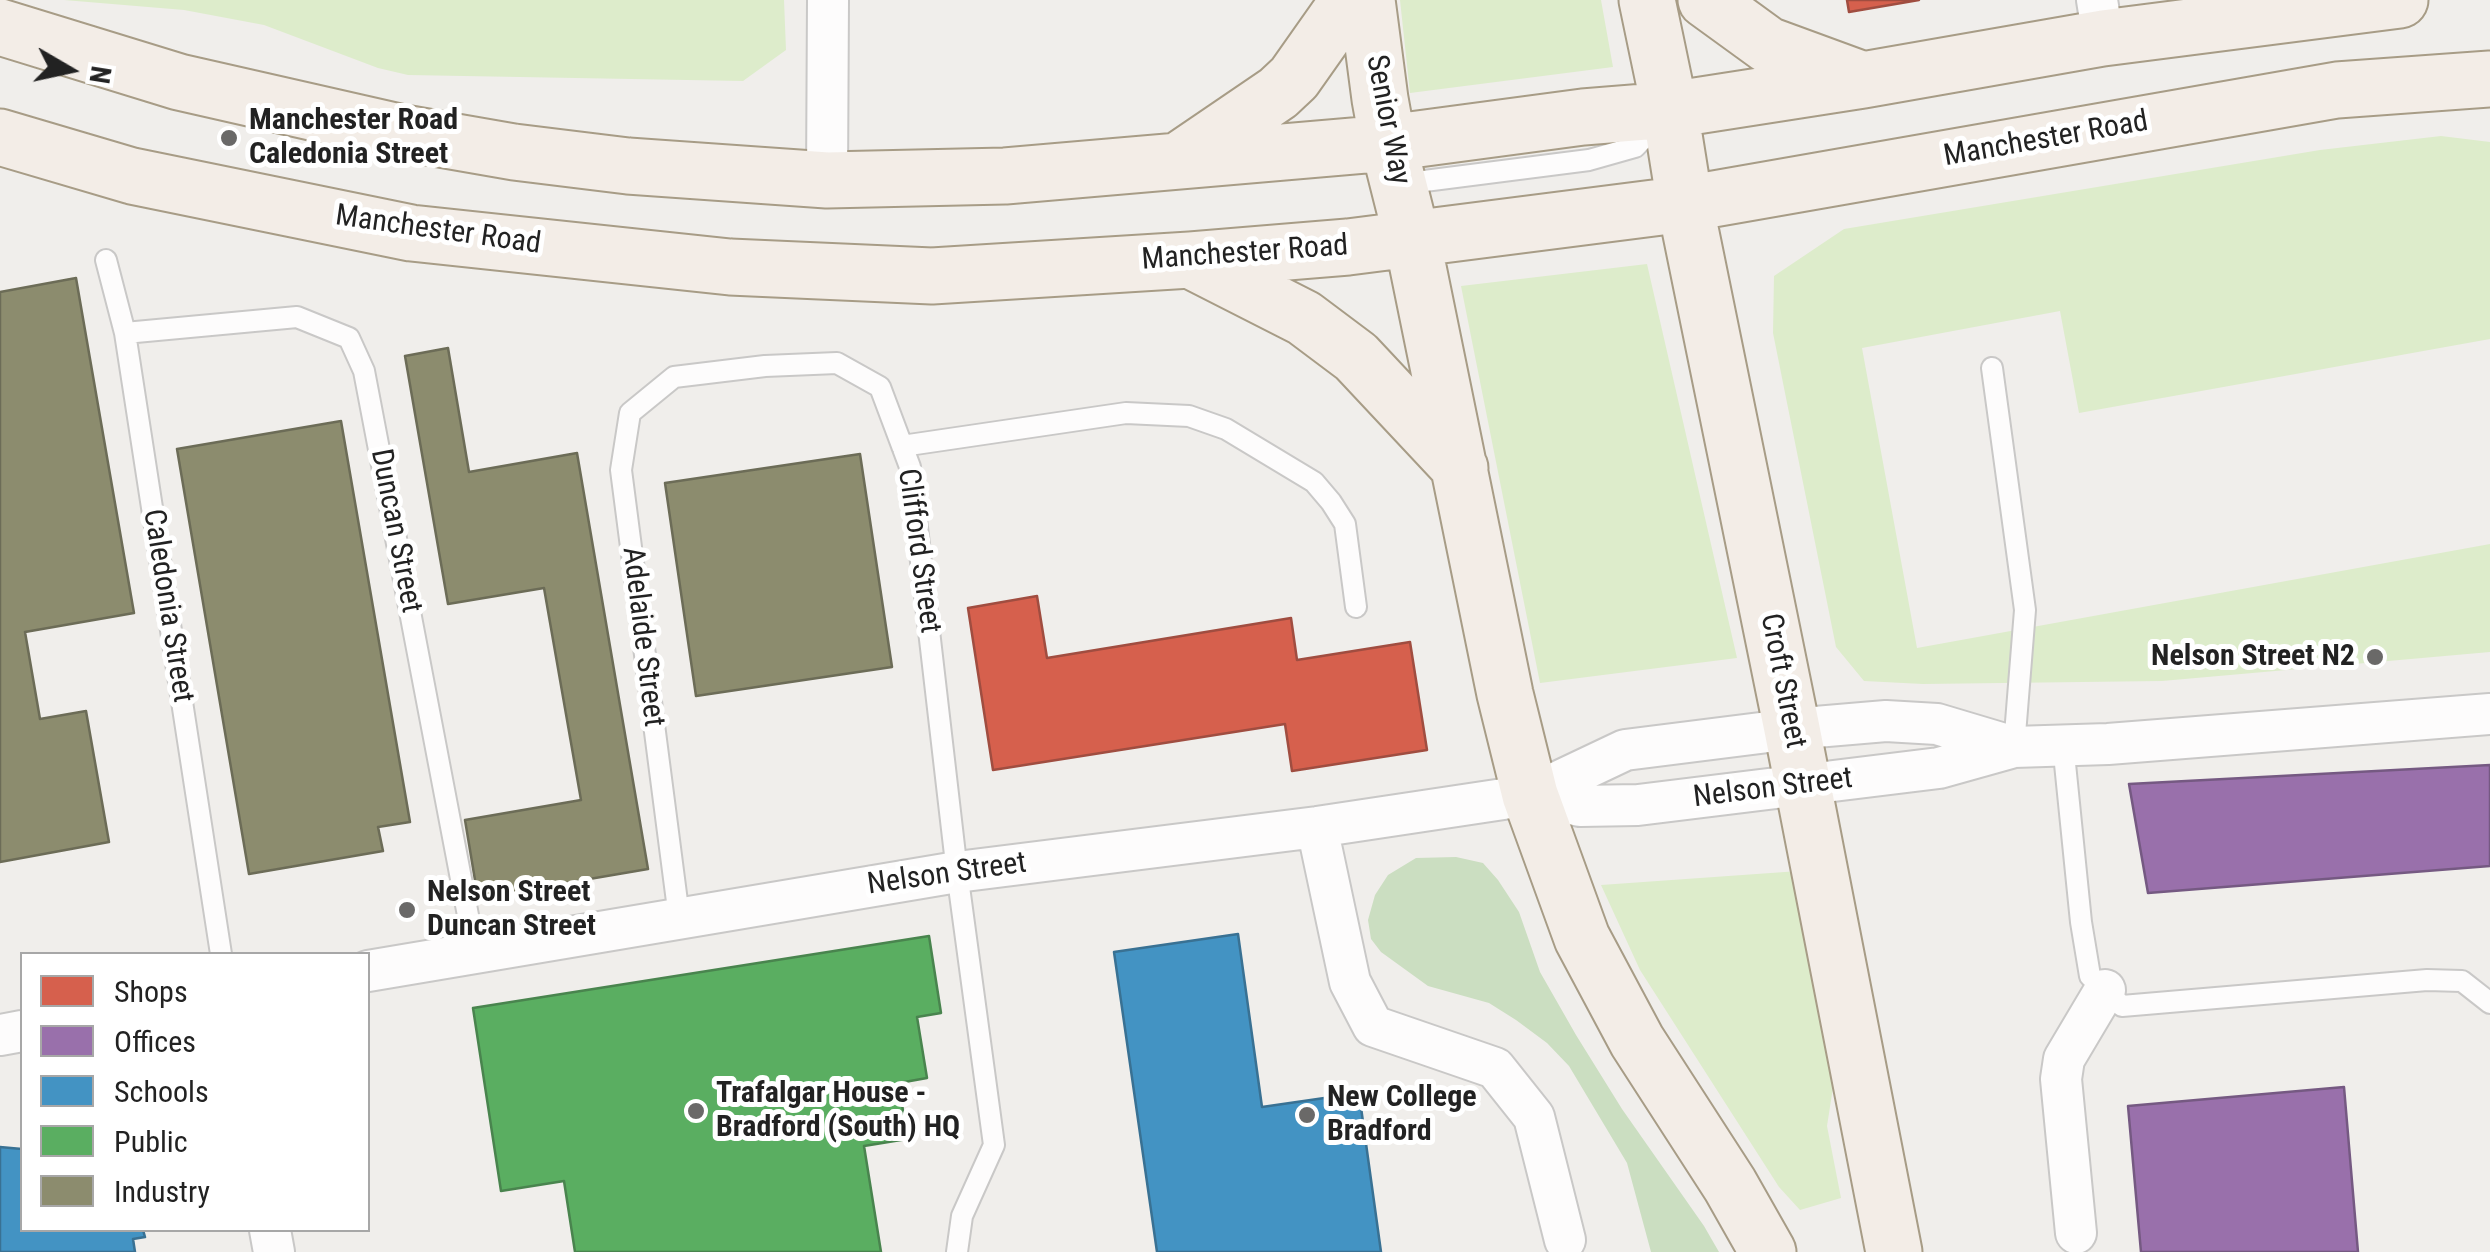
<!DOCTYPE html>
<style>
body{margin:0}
#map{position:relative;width:2490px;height:1252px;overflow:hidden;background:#f0eeeb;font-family:"Roboto Condensed",sans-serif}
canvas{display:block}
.legend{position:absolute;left:20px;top:952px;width:350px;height:280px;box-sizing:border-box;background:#fff;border:2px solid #a7a7a7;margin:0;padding:12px 18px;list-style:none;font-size:30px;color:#222}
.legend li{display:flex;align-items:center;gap:20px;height:50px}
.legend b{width:50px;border:2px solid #a7a7a7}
.north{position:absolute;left:20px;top:20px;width:100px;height:100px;-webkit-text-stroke:8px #fff;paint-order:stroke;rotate:99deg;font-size:28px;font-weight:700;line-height:40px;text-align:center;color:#222}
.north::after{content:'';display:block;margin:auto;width:35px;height:45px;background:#222;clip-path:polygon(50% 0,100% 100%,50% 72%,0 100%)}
</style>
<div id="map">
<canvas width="2490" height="1252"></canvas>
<ul class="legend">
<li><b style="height:28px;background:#d6604d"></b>Shops</li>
<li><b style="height:28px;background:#9970ab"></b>Offices</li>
<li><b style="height:28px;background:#4393c3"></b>Schools</li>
<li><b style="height:28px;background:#5aae61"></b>Public</li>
<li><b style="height:28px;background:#8c8c6e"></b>Industry</li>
</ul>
<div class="north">N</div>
</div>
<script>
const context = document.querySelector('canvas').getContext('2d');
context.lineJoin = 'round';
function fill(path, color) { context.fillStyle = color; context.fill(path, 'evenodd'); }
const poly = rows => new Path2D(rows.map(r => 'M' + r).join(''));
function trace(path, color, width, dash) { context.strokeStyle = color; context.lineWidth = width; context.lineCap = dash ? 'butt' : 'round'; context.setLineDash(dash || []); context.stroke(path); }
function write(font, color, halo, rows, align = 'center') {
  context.font = font + ' "Roboto Condensed",sans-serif'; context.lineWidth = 10; context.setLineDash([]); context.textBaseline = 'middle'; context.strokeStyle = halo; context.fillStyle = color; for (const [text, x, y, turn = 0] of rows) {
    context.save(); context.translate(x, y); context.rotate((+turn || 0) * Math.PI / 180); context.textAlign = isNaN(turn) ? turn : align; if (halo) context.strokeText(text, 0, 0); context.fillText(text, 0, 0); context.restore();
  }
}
const grass = poly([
 [64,0,784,0,786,50,743,81,408,75,378,68,264,25,184,10],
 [1400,0,1601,0,1613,67,1410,93],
 [2441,136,2490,142,2490,339,2079,413,2060,311,1862,348,1917,648,2490,544,2490,652,2162,681,1923,684,1864,681,1836,647,1773,333,1774,276,1844,229,2320,150],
 [1647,264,1737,658,1540,683,1461,286],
 [1799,871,1837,1062,1827,1126,1841,1198,1800,1210,1779,1187,1640,970,1601,885]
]);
const forest = poly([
 [1456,857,1483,863,1498,880,1519,912,1540,972,1576,1035,1622,1109,1704,1226,1719,1252,1651,1252,1627,1163,1569,1066,1547,1043,1516,1020,1489,1003,1428,986,1381,952,1371,939,1368,920,1375,895,1388,875,1416,858]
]);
const shops = poly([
 [1847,0,1919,0,1849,12,1847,0],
 [1037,596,1047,658,1291,618,1297,660,1410,642,1427,750,1292,771,1285,724,993,770,968,608,1037,596]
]);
const offices = poly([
 [2490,765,2490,866,2148,893,2129,784,2490,765],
 [2344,1087,2358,1252,2141,1252,2128,1106,2344,1087]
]);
const schools = poly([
 [1238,934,1262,1107,1359,1093,1381,1252,1157,1252,1114,952,1238,934],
 [0,1147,22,1149,22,1230,143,1230,145,1237,133,1239,135,1252,0,1252,0,1147]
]);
const public = poly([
 [929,936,941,1013,917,1017,927,1078,899,1083,907,1139,864,1146,881,1252,575,1252,564,1181,501,1191,473,1008,929,936]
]);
const industry = poly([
 [76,278,134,613,25,632,40,719,86,711,109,842,0,862,0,292,76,278],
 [448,348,469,472,577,453,648,869,478,898,465,820,581,800,544,588,448,604,405,356,448,348],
 [341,421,410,822,378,827,383,851,249,874,177,449,341,421],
 [860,454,892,667,696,696,665,483,860,454]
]);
const lane = poly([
 [1401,184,1589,160,1635,147,1658,123],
 [106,260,125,333,221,954],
 [125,333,297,317,349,338,364,371,475,952],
 [1992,368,2025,610,2014,747],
 [902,446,1126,413,1189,416,1226,429,1314,482,1331,502,1345,524,1356,607],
 [2063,744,2081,922,2090,976,2122,1006,2427,980,2462,981,2490,1003],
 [679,917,621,470,630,413,674,377,765,366,837,363,880,387,910,467,957,872,994,1145,962,1216,957,1252]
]);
const street = poly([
 [2097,0,2103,38],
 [827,180,828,0],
 [1530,795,1580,806,1638,805,1939,768,2014,747,2108,744,2490,714],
 [1317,827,1350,982,1373,1026,1495,1068,1534,1117,1565,1240],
 [368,971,957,872,1317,827,1530,795,1625,750,1792,729,1886,721,1937,724,2014,747],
 [0,1035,22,1031],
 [270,1230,274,1252],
 [2076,1233,2061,1079,2064,1059,2105,990]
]);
const primary = poly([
 [1367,0,1380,99,1388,143,1412,238,1505,694,1530,795,1582,938,1637,1041,1730,1185,1768,1252],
 [1647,0,1670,110,1685,204,1792,729,1894,1252],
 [1706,0,1768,45,1858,78],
 [0,27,179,82,399,132,514,152,628,166,827,180,1005,176,1388,143,1583,117,1670,110,1863,80,2103,38,2400,0],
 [0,137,132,176,411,233,730,267,932,276,1190,260,1348,247,1685,204,2337,90,2490,79],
 [1181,159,1278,93,1294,78,1349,0],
 [1190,260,1304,318,1356,357,1460,468]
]);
const markers = [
 [229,138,10,"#6a6968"],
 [2375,657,10,"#6a6968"],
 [407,910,10,"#6a6968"],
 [696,1111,10,"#6a6968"],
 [1307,1115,10,"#6a6968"]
];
const streetNames = [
 ["Senior Way",1387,120,79],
 ["Manchester Road",2046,140,-10],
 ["Manchester Road",438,231,8],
 ["Manchester Road",1245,254,-4],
 ["Duncan Street",395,531,79],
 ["Clifford Street",918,551,82],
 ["Caledonia Street",167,606,81],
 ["Adelaide Street",642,637,83],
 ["Croft Street",1782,681,79],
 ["Nelson Street",1773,789,-7],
 ["Nelson Street",947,875,-8]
];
const poiNames = [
 ["Manchester Road",249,121],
 ["Caledonia Street",249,155],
 ["Nelson Street N2",2355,657,"right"],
 ["Nelson Street",427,893],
 ["Duncan Street",427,927],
 ["Trafalgar House -",716,1094],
 ["Bradford (South) HQ",716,1128],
 ["New College",1327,1098],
 ["Bradford",1327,1132]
];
fill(grass, '#ddeccb');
fill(forest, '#cbdec1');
fill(shops, '#d6604d');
trace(shops, '#a04d40', 2.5);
fill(offices, '#9970ab');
trace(offices, '#755982', 2.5);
fill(schools, '#4393c3');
trace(schools, '#397193', 2.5);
fill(public, '#5aae61');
trace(public, '#49844e', 2.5);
fill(industry, '#8c8c6e');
trace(industry, '#6c6c57', 2.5);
trace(lane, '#c9c8c7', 24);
trace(street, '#c9c8c7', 44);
trace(primary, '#a79c86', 59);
trace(lane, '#fdfcfc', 20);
trace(street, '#fdfcfc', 40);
trace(primary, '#f3ede7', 55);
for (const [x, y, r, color] of markers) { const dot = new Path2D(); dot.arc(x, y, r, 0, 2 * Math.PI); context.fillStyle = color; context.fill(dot); trace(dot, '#fff', 4); }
write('30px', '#222', '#fff', streetNames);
write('bold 30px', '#222', '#fff', poiNames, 'left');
</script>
